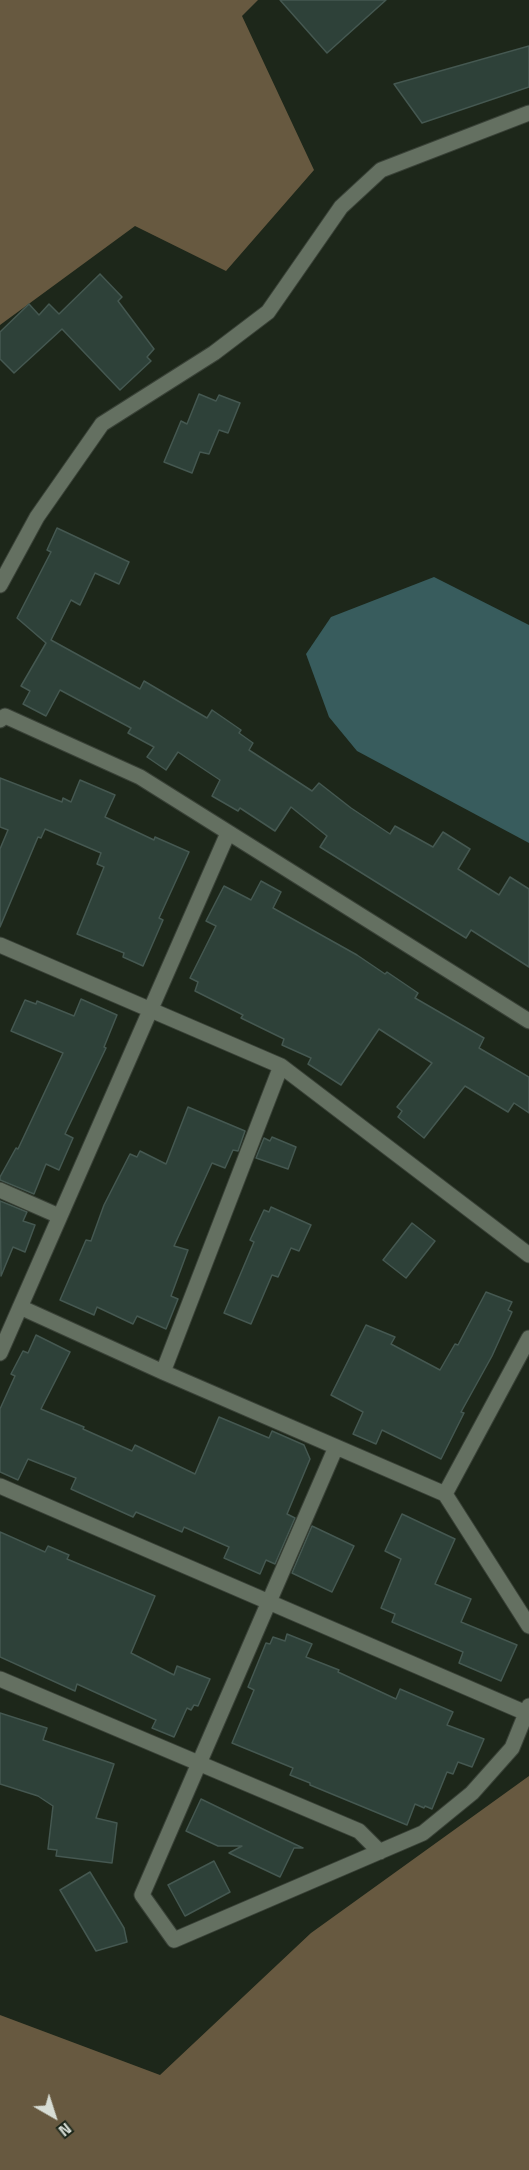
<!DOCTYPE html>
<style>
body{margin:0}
#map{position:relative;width:529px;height:2170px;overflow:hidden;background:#1d271a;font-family:"Titillium Web",sans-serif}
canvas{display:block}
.north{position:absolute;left:24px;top:2086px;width:60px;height:60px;-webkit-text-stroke:4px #1d271a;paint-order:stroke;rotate:141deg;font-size:16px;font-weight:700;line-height:24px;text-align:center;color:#d7ddd5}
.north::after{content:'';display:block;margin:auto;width:21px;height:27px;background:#d7ddd5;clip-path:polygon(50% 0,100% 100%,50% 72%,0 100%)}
</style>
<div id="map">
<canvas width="529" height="2170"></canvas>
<div class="north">N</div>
</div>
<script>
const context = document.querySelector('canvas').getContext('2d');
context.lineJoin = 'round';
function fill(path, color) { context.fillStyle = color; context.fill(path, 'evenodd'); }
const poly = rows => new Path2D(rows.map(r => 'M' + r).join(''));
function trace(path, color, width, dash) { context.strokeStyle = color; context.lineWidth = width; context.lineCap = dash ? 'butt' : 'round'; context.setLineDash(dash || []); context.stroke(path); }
const forest = poly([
 [0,0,258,0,242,16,314,170,226,271,135,226,0,325],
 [529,1776,529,2170,0,2170,0,2015,160,2075,311,1933]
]);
const water = poly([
 [434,577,529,625,529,843,357,751,329,717,306,654,331,617]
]);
const building = poly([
 [280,0,386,0,327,53,280,0],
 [529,46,529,87,422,123,394,84,529,46],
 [100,274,122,297,118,301,154,349,147,357,151,361,120,390,62,329,14,373,0,359,0,332,29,304,39,315,49,304,59,314,100,274],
 [199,394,216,401,219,395,240,403,228,433,219,430,209,454,200,452,192,473,164,462,181,421,187,424,199,394],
 [57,528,129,562,119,584,95,573,80,605,71,600,51,640,140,689,144,681,207,718,212,710,241,730,239,733,253,743,249,750,312,791,319,783,351,808,390,834,395,826,433,847,443,832,470,849,458,869,499,895,510,877,529,889,529,967,471,930,466,938,320,847,327,836,291,807,275,831,240,808,238,811,212,796,220,780,178,752,166,770,147,757,154,747,128,733,131,728,60,690,46,716,23,704,30,691,21,686,46,643,17,618,51,552,47,550,57,528],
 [0,778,62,802,63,798,71,802,80,780,115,795,105,817,154,840,155,837,189,852,159,918,163,920,143,966,123,957,124,953,77,934,104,867,97,864,101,853,45,829,41,838,38,837,0,927,0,849,8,830,0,827,0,778],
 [261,881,281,892,273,908,357,955,385,974,387,972,418,993,415,998,484,1038,479,1048,529,1077,529,1113,514,1103,508,1112,465,1086,424,1138,398,1117,402,1111,397,1107,432,1063,379,1029,341,1085,308,1064,311,1058,282,1045,284,1039,241,1018,243,1015,195,991,198,982,190,978,216,926,206,921,224,886,251,900,261,881],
 [81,999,117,1015,104,1047,106,1048,65,1134,73,1138,59,1170,46,1164,34,1194,0,1180,0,1177,16,1148,18,1149,63,1053,11,1031,25,1000,36,1004,37,1001,74,1016,81,999],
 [188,1107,245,1131,238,1151,233,1150,225,1168,212,1163,174,1246,188,1250,171,1296,178,1299,166,1329,137,1316,133,1324,97,1307,94,1315,60,1300,86,1240,91,1241,104,1205,130,1154,137,1157,140,1151,166,1164,188,1107],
 [272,1137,296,1147,288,1169,256,1158,264,1138,270,1141,272,1137],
 [0,1201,27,1212,23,1221,35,1225,25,1252,13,1247,1,1276,0,1201],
 [271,1207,311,1225,299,1251,291,1248,278,1277,272,1275,251,1324,224,1313,254,1242,250,1240,264,1210,269,1212,271,1207],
 [412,1223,435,1241,406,1278,383,1260,412,1223],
 [486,1292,512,1302,508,1310,512,1312,492,1356,461,1412,464,1413,441,1459,382,1430,376,1444,353,1434,363,1412,331,1395,366,1325,395,1337,391,1344,440,1370,455,1344,458,1345,486,1292],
 [36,1335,70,1352,41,1409,84,1427,83,1429,132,1451,135,1445,195,1474,219,1417,269,1438,272,1431,304,1445,310,1459,287,1514,295,1518,275,1564,266,1560,260,1574,224,1558,229,1547,184,1527,182,1532,136,1512,133,1517,71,1489,76,1478,28,1459,18,1480,0,1472,0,1409,15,1376,11,1374,23,1351,28,1353,36,1335],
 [402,1514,455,1539,435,1584,471,1599,461,1622,517,1645,501,1681,459,1663,463,1652,392,1622,395,1614,381,1608,401,1559,385,1551,402,1514],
 [312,1526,354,1546,332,1592,292,1573,312,1526],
 [0,1532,45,1552,48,1546,69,1555,67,1559,155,1596,131,1653,174,1675,177,1666,210,1679,198,1706,194,1705,191,1710,187,1708,174,1737,152,1728,156,1720,77,1684,75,1691,0,1657,0,1532],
 [287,1634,312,1644,306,1657,339,1670,338,1672,396,1699,400,1689,453,1712,447,1725,484,1739,472,1767,458,1762,453,1774,447,1772,432,1809,425,1806,424,1808,415,1804,407,1825,310,1785,310,1783,290,1775,293,1768,232,1743,254,1690,248,1687,266,1643,270,1644,273,1637,285,1641,287,1634],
 [0,1713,47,1728,43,1740,114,1764,96,1818,117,1823,112,1863,56,1856,57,1850,48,1849,53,1806,38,1796,0,1784,0,1713],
 [201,1799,269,1832,303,1848,294,1848,280,1877,229,1853,242,1846,218,1846,186,1831,201,1799],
 [214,1861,230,1892,185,1916,168,1885,214,1861],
 [90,1872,124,1928,127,1942,96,1951,60,1890,90,1872]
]);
const minor = poly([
 [0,585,37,517,102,424,214,353,268,312,341,207,381,170,529,113],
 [0,720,5,716,140,777,529,1021],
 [0,945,281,1066,529,1255],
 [0,1190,59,1216],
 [20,1307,163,1372,445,1494],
 [529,1338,445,1494,529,1626],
 [0,1353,228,833],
 [163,1372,281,1066],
 [336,1447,142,1895,174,1940,423,1833,472,1793,512,1748,529,1706],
 [0,1486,526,1713],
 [0,1679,359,1831,380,1852]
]);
fill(forest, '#675940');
fill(water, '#385c5d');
fill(building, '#2e4139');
trace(building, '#455851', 1.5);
trace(minor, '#394137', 17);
trace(minor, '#647061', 15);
</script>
